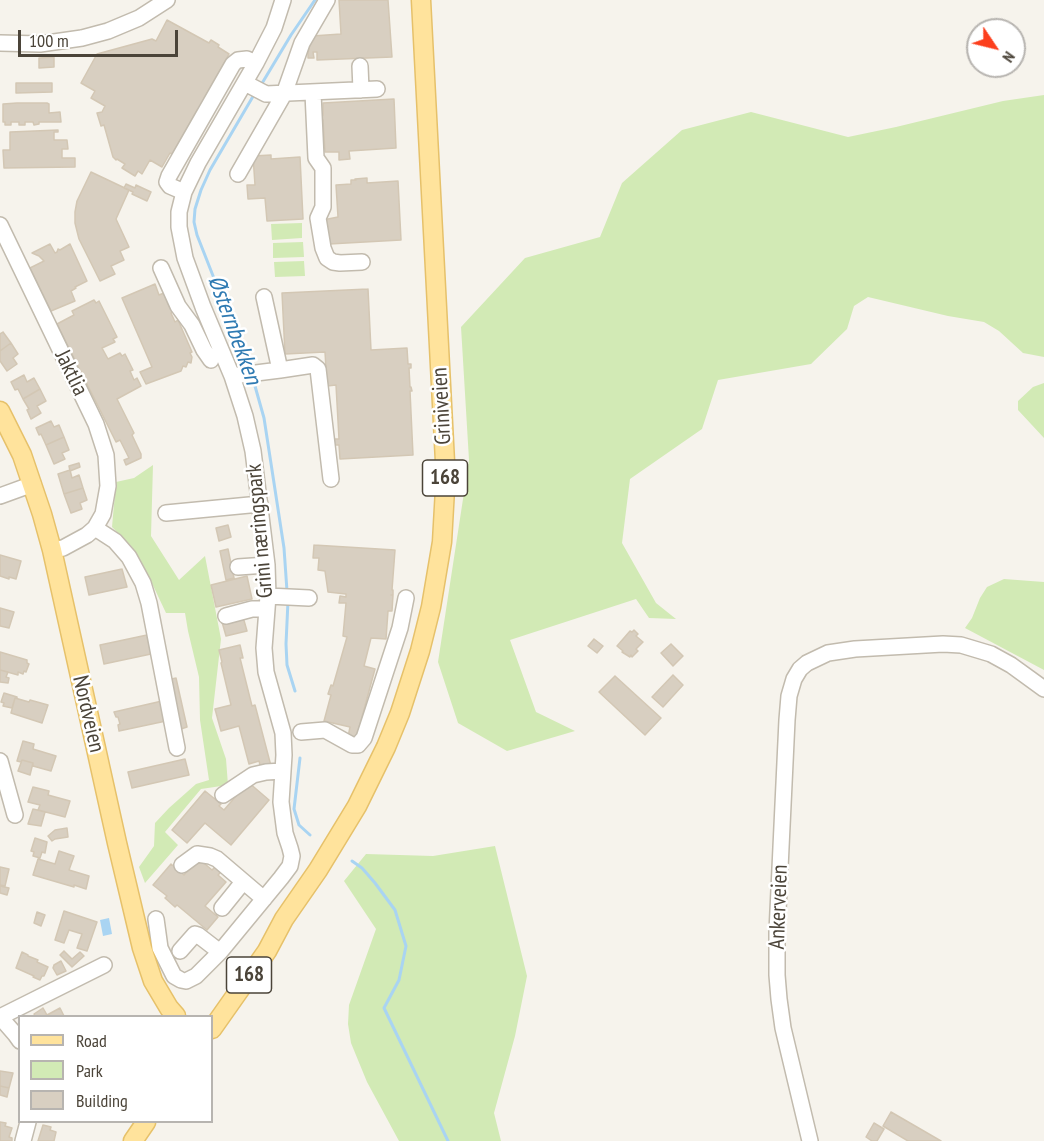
<!DOCTYPE html>
<meta charset="utf-8">
<style>
body{margin:0}
#map{position:relative;width:1044px;height:1141px;overflow:hidden;background:#f6f3ec;font-family:"PT Sans Narrow",sans-serif}
canvas{display:block}
.legend{position:absolute;left:18px;top:1015px;width:195px;height:108px;box-sizing:border-box;background:#fff;border:2px solid #b7b4b0;margin:0;padding:8px 10px;list-style:none;font-size:18px;color:#4b4439}
.legend li{display:flex;align-items:center;gap:12px;height:30px}
.legend b{width:30px;border:2px solid #b7b4b0}
.north{position:absolute;left:966px;top:18px;width:60px;height:60px;box-sizing:border-box;background:#fff;border:2px solid #b7b4b0;border-radius:50%;rotate:125deg;font-size:16px;font-weight:700;line-height:24px;text-align:center;color:#4b4439}
.north::after{content:'';display:block;margin:auto;width:21px;height:27px;background:#fc3f1d;clip-path:polygon(50% 0,100% 100%,50% 72%,0 100%)}
.scale{position:absolute;left:18px;top:30px;width:160px;height:27px;box-sizing:border-box;border:3px solid #4b4439;border-top:0;padding-left:8px;font-size:18px;line-height:21px;white-space:nowrap;color:#4b4439;-webkit-text-stroke:4px #fff;paint-order:stroke}
</style>
<div id="map">
<canvas width="1044" height="1141"></canvas>
<ul class="legend">
<li><b style="height:8px;background:#ffe39c"></b>Road</li>
<li><b style="height:16px;background:#d2eab5"></b>Park</li>
<li><b style="height:16px;background:#d8cfc1"></b>Building</li>
</ul>
<div class="north">N</div>
<div class="scale">100 m</div>
</div>
<script>
const context = document.querySelector('canvas').getContext('2d');
context.lineJoin = 'round';
function fill(path, color) { context.fillStyle = color; context.fill(path, 'evenodd'); }
const poly = rows => new Path2D(rows.map(r => 'M' + r).join(''));
function trace(path, color, width, dash) { context.strokeStyle = color; context.lineWidth = width; context.lineCap = dash ? 'butt' : 'round'; context.setLineDash(dash || []); context.stroke(path); }
function write(font, color, halo, rows, align = 'center') {
  context.font = font + ' "PT Sans Narrow",sans-serif'; context.lineWidth = 5; context.setLineDash([]); context.textBaseline = 'middle'; context.strokeStyle = halo; context.fillStyle = color; for (const [text, x, y, turn = 0] of rows) {
    context.save(); context.translate(x, y); context.rotate((+turn || 0) * Math.PI / 180); context.textAlign = isNaN(turn) ? turn : align; if (halo) context.strokeText(text, 0, 0); context.fillText(text, 0, 0); context.restore();
  }
}
const green = poly([
 [1044,95,1044,357,1023,353,999,331,984,322,948,316,868,297,854,306,847,329,811,364,718,380,702,429,630,479,622,543,656,603,676,619,649,618,636,599,510,640,536,712,575,731,507,751,458,723,438,662,469,460,461,327,525,258,600,237,622,183,682,130,751,112,848,137,896,127,1003,101],
 [302,223,302,238,272,240,271,224],
 [303,242,304,257,273,258,273,243],
 [304,261,305,276,275,277,274,262],
 [1044,383,1044,438,1018,410,1018,401,1033,387],
 [153,465,151,536,179,580,205,556,221,639,212,718,226,759,228,785,201,789,165,832,178,845,145,883,139,867,154,846,155,823,169,808,196,784,209,780,200,720,199,677,188,631,185,613,166,613,149,577,132,547,112,527,116,482,134,478],
 [1004,579,1044,582,1044,670,965,628,972,618,980,598,987,587],
 [495,846,527,976,515,1036,494,1113,501,1141,399,1141,367,1082,351,1043,348,1024,349,1005,376,929,344,881,366,854,433,856]
]);
const water = poly([
 [109,918,112,934,103,936,100,920]
]);
const stream = poly([
 [261,85,291,35,315,0],
 [250,370,197,235,194,222,195,209,201,190,210,170,255,93],
 [253,379,264,418,284,548,287,591],
 [288,601,286,644,287,665,295,691],
 [300,758,294,809,299,825,310,835],
 [352,861,362,868,375,883,395,910,406,946,399,980,384,1008,448,1141]
]);
const building = poly([
 [339,0,388,0,392,57,317,60,317,52,313,52,314,58,308,58,308,53,312,36,341,34,339,0],
 [167,20,209,43,211,40,219,45,218,47,229,54,204,98,207,100,200,112,197,110,172,154,170,153,162,167,150,160,142,174,138,171,135,176,122,168,125,164,117,159,116,160,113,157,104,125,101,126,97,113,102,112,105,106,91,98,95,91,81,83,97,54,152,39,156,41,167,20],
 [54,57,54,67,39,68,39,58,54,57],
 [16,83,52,83,52,92,16,93,16,83],
 [394,99,396,148,349,151,350,159,339,160,339,152,325,152,323,120,321,120,321,116,323,115,323,103,394,99],
 [17,103,47,103,49,104,49,113,60,112,61,122,39,122,39,124,34,125,33,122,25,122,25,125,19,125,19,122,11,122,11,125,5,125,5,122,3,122,3,104,17,103],
 [58,130,58,132,54,132,54,140,67,140,68,149,62,149,62,158,75,158,75,167,4,168,3,150,10,150,10,132,58,130],
 [271,155,271,159,300,157,303,219,267,221,265,198,248,199,247,185,255,185,253,156,271,155],
 [91,172,129,190,116,219,129,247,120,251,124,260,111,266,115,274,100,281,79,239,75,223,75,212,77,201,91,172],
 [367,178,367,183,398,181,401,240,329,244,323,220,338,217,336,185,351,184,351,180,356,180,355,179,367,178],
 [126,184,135,188,136,185,151,192,147,201,132,194,133,192,124,188,126,184],
 [50,244,55,253,57,252,58,249,60,250,70,244,87,281,75,287,76,288,71,291,75,301,51,311,30,268,44,261,39,256,32,253,50,244],
 [155,284,159,295,164,293,169,306,171,305,174,311,171,313,175,322,178,320,192,352,190,353,192,357,191,363,188,362,186,367,183,366,181,371,146,384,140,372,152,367,122,298,155,284],
 [368,289,371,350,407,348,408,364,411,364,411,368,409,368,410,387,411,387,412,391,410,391,413,455,340,459,339,445,333,445,333,439,339,439,336,385,327,386,325,352,285,354,282,293,368,289],
 [94,300,96,303,99,301,117,337,113,339,115,342,102,348,108,359,120,353,122,356,125,354,133,370,130,371,134,380,137,378,141,386,117,399,134,433,132,435,141,454,141,458,126,465,124,460,129,458,120,440,116,442,57,324,74,315,72,311,94,300],
 [3,332,11,343,0,351,0,334,3,332],
 [11,343,18,354,13,358,17,364,7,371,0,361,0,351,11,343],
 [24,375,27,382,34,378,40,389,23,399,18,389,15,390,11,382,24,375],
 [40,389,46,401,37,406,41,413,31,419,27,410,29,409,23,399,40,389],
 [51,421,54,427,59,425,64,437,46,445,41,434,39,435,36,428,51,421],
 [64,437,69,450,62,453,65,459,54,464,46,445,64,437],
 [79,463,80,467,70,471,69,466,79,463],
 [70,470,72,478,79,475,83,488,64,494,58,474,70,470],
 [83,488,87,500,80,503,82,509,71,513,64,494,83,488],
 [228,525,231,537,219,541,216,528,228,525],
 [314,545,395,550,392,590,393,590,393,595,391,595,393,595,392,611,388,611,386,639,371,638,364,666,375,669,356,739,348,737,350,727,324,721,331,695,328,694,331,685,333,686,347,637,343,636,346,603,339,603,340,596,346,597,346,594,328,592,325,571,318,570,319,558,313,558,314,545],
 [228,549,234,578,226,580,220,551,228,549],
 [0,555,21,561,16,579,9,577,9,579,0,576,0,555],
 [122,569,127,587,89,595,85,577,122,569],
 [247,576,252,599,216,607,211,585,247,576],
 [0,608,14,612,9,628,0,626,0,608],
 [243,617,247,631,226,636,222,622,243,617],
 [634,630,638,634,636,636,643,642,636,649,638,651,632,657,631,655,630,657,622,652,623,651,617,646,630,631,632,632,634,630],
 [147,635,151,654,104,664,100,645,147,635],
 [594,639,603,646,597,653,588,646,594,639],
 [671,644,683,656,673,666,661,653,671,644],
 [240,645,243,658,240,658,252,706,255,705,271,766,261,769,259,761,249,764,239,726,221,731,215,709,231,705,221,663,222,662,219,650,240,645],
 [0,652,27,660,27,663,29,664,26,672,24,671,23,674,18,672,18,675,0,670,0,652],
 [0,670,8,672,6,677,9,678,8,683,0,682,0,670],
 [673,675,683,685,663,707,652,697,673,675],
 [615,676,661,718,645,735,599,692,615,676],
 [176,678,187,727,178,730,167,680,176,678],
 [4,693,17,697,17,698,15,698,12,708,3,706,4,703,1,702,4,693],
 [15,698,29,702,30,700,48,705,42,723,11,713,15,698],
 [162,701,166,721,119,731,118,725,120,724,118,717,116,717,114,712,162,701],
 [23,741,34,744,33,749,56,756,51,771,33,766,33,763,22,760,21,762,17,761,23,741],
 [185,759,189,775,132,788,128,772,185,759],
 [22,760,33,763,30,775,18,771,22,760],
 [248,782,269,800,231,845,205,823,187,843,172,830,205,791,221,804,219,806,224,810,248,782],
 [33,787,49,791,48,795,70,801,65,817,38,810,40,805,28,802,33,787],
 [33,809,45,812,41,826,28,824,33,809],
 [67,828,68,837,55,839,52,841,48,836,55,830,67,828],
 [35,838,47,842,45,853,42,852,40,858,33,856,34,852,31,851,35,838],
 [59,851,74,856,69,870,89,876,86,889,74,885,74,887,33,875,38,859,55,864,59,851],
 [198,858,212,870,215,867,221,872,218,875,226,882,205,906,218,917,207,930,177,905,175,907,165,898,167,896,153,885,171,864,184,875,198,858],
 [0,867,9,869,5,886,0,885,0,867],
 [0,886,9,888,7,895,0,893,0,886],
 [64,911,97,922,87,951,77,948,82,934,69,930,64,943,55,940,64,911],
 [37,912,45,915,41,926,34,923,37,912],
 [64,951,72,959,80,952,84,956,72,967,60,955,64,951],
 [22,952,28,955,28,956,38,960,37,962,48,967,44,976,42,976,40,980,33,977,34,976,16,968,22,952],
 [61,961,66,971,57,975,53,968,54,965,61,961],
 [43,1008,47,1015,44,1016,35,1016,34,1014,43,1008],
 [60,1008,64,1016,44,1016,47,1015,60,1008],
 [0,1071,13,1073,9,1088,0,1086,0,1071],
 [0,1086,9,1088,7,1097,0,1095,0,1086],
 [891,1112,941,1141,908,1141,883,1126,891,1112],
 [0,1122,6,1123,5,1126,12,1128,9,1137,12,1138,12,1141,0,1141,0,1122],
 [874,1123,884,1129,877,1141,872,1141,866,1137,874,1123],
 [43,1125,51,1127,50,1130,56,1132,54,1141,38,1141,43,1125]
]);
const minor = poly([
 [0,43,40,44,82,38,108,31,139,18,167,0],
 [360,66,361,90],
 [245,83,266,94,377,89],
 [313,93,316,158,323,168,323,207,318,218,323,248,327,258,333,262,340,263,362,262],
 [238,174,284,94,302,43,327,0],
 [184,192,170,186,167,182,169,176,233,64,238,60,247,59,256,63],
 [0,225,96,424,106,455,108,486,103,514,95,528,87,535,63,548,52,550],
 [161,268,178,306,192,325,204,350,211,360],
 [264,297,280,370,313,365,318,369,331,479],
 [232,376,280,370],
 [0,496,33,484],
 [166,513,260,504],
 [95,528,115,541,129,557,143,583,149,603,177,748],
 [238,567,267,565],
 [268,596,309,598],
 [226,616,252,609,267,609],
 [301,732,325,730,352,745,358,745,364,738,400,628,406,598],
 [0,761,15,815],
 [223,795,253,775,266,772,282,771],
 [182,865,197,854,210,856,217,859,264,899],
 [222,908,243,882],
 [156,919,160,948,174,976,181,980,186,981,196,976,220,952,281,878,290,866,292,856,290,848,285,833,281,802,284,755,283,733,266,672,264,648,268,596,267,565,253,451,245,416,232,376,203,307,185,258,179,227,179,212,184,192,198,163,256,63,274,28,283,0],
 [180,951,195,934,198,935,220,952],
 [0,1017,104,965],
 [0,1017,15,1034,20,1041],
 [23,1141,28,1122],
 [810,1141,783,1028,779,999,777,975,777,932,787,720,789,696,794,679,800,669,807,663,828,653,855,649,943,644,961,645,991,654,1011,665,1044,689]
]);
const major = poly([
 [0,411,22,455,42,514,52,550,117,843,142,948,153,981,169,1008,176,1016],
 [212,1029,267,951,284,919,318,870,357,806,386,747,400,713,420,651,431,607,442,542,445,489,445,462,421,0],
 [133,1141,146,1122]
]);
const shields = [
 [445,478,45],
 [249,975,45]
];
const shieldNames = [
 ["168",445,478],
 ["168",249,975]
];
const streetNames = [
 ["Jaktlia",71,373,64],
 ["Griniveien",442,406,-93],
 ["Grini næringspark",260,531,-95],
 ["Nordveien",88,714,77],
 ["Ankerveien",779,907,-88]
];
const waterNames = [
 ["Østernbekken",234,330,70]
];
fill(green, '#d2eab5');
fill(water, '#a9d4f2');
trace(stream, '#a9d4f2', 3);
fill(building, '#d8cfc1');
trace(building, '#d3c7b4', 1.5);
trace(minor, '#c2bbae', 18);
trace(major, '#e6c16a', 21);
trace(minor, '#fff', 15);
trace(major, '#ffe39c', 18);
for (const [x, y, w] of shields) { const box = new Path2D(); box.roundRect(x - w / 2, y - 18, w, 36, 4.5); context.fillStyle = '#fff'; context.fill(box); trace(box, '#4b4439', 1.5); }
write('bold 21px', '#4b4439', null, shieldNames);
write('22px', '#4b4439', '#fff', streetNames);
write('italic 24px', '#2e7ab2', '#fff', waterNames);
</script>
